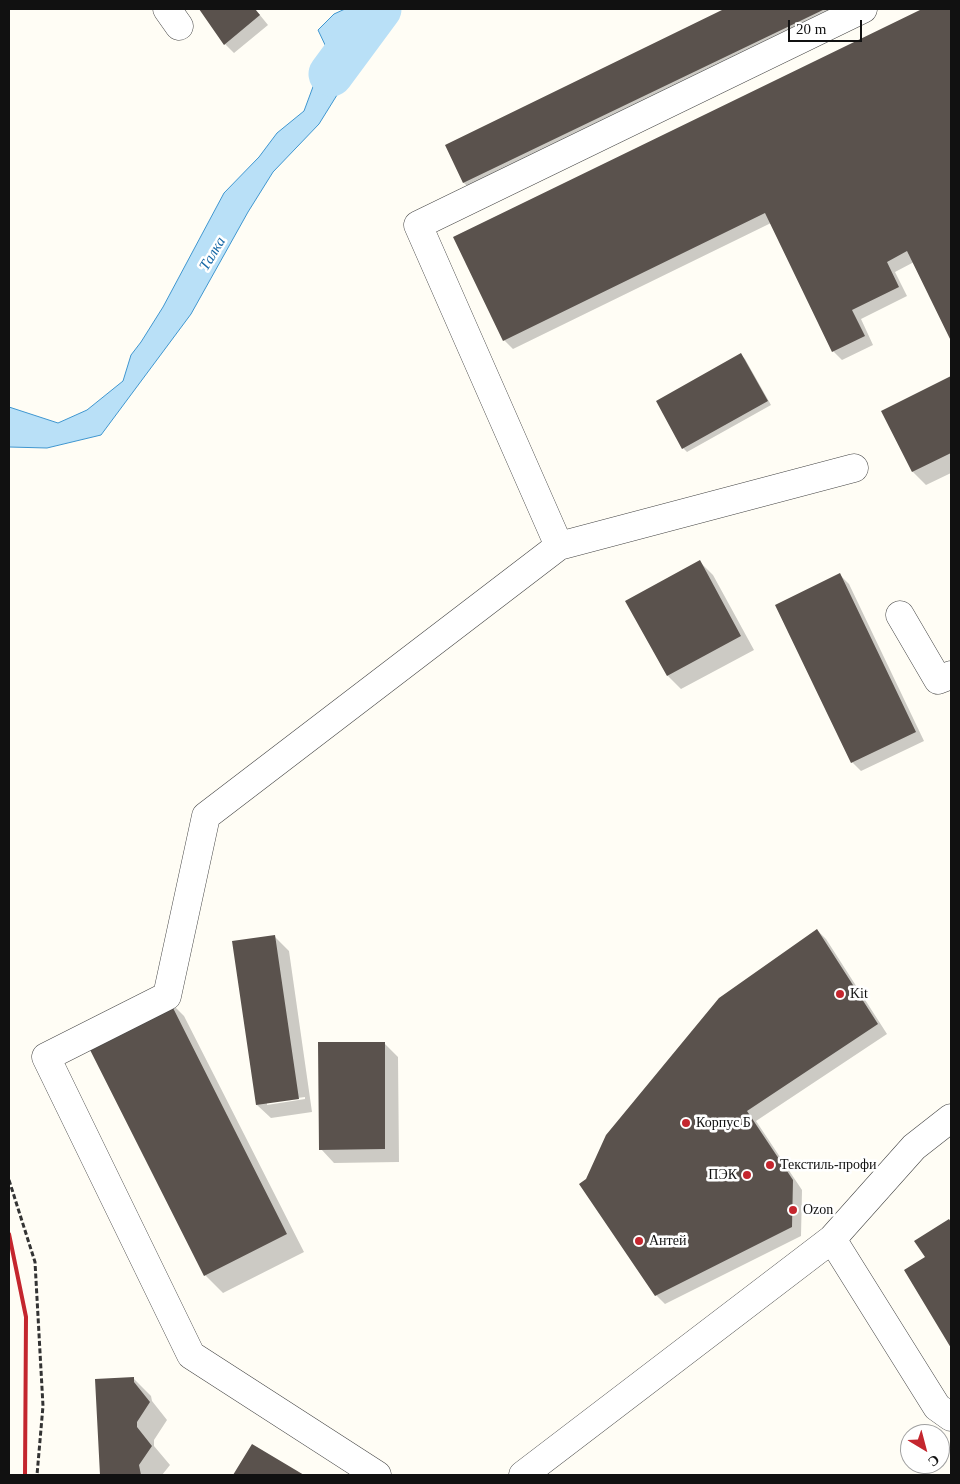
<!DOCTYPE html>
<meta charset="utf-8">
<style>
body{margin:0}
#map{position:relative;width:960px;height:1484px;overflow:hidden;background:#fffdf5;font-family:"Times New Roman",serif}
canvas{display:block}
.frame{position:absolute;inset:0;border:10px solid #111;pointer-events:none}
.north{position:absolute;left:900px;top:1424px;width:50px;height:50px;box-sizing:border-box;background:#fff;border:1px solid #a0a0a0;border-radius:50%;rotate:143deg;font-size:14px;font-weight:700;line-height:20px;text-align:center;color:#111}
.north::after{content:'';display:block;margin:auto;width:18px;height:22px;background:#c4262e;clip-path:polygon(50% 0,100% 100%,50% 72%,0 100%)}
.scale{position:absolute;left:788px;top:20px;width:74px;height:22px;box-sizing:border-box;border:2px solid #111;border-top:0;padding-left:6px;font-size:15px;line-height:18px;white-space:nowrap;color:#111;-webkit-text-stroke:4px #fff;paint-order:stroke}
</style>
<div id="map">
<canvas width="960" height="1484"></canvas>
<div class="frame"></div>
<div class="north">С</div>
<div class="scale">20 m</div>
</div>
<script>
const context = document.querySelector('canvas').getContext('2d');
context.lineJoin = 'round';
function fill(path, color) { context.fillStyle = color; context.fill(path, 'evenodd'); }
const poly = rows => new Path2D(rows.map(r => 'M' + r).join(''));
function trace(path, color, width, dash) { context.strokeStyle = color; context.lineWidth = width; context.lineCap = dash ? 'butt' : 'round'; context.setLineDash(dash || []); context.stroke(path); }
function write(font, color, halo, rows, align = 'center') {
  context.font = font + ' "Times New Roman",serif'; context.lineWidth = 5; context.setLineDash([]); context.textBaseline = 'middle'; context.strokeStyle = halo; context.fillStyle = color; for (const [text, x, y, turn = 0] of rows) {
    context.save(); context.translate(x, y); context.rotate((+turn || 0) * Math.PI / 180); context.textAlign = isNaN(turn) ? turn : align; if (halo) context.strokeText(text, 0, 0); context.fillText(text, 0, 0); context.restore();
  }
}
const water = poly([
 [345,9,372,9,360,58,319,124,273,172,248,212,191,314,101,435,47,448,9,447,9,407,58,423,87,410,123,381,131,355,141,342,163,307,224,193,259,157,277,133,304,111,327,49,318,30,334,14,345,9]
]);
const shadow = poly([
 [201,9,255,9,268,25,234,53,225,44],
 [727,9,879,9,784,55,478,196,464,183,447,146],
 [924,9,951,9,951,338,914,262,895,272,907,296,861,319,873,345,842,360,833,351,771,223,513,349,504,340,454,237],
 [741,355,745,359,771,405,687,452,683,448],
 [951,377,951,473,926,485,913,472,883,411],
 [699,561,713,575,754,650,681,689,668,676],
 [840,575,849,584,924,741,861,771,852,762],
 [817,930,826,939,887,1034,756,1121,802,1190,801,1236,665,1304,656,1295,587,1180],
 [275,937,289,951,312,1112,271,1118,257,1105],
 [305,1097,305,1099,267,1105,267,1102],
 [166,998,184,1016,304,1252,223,1293,205,1275],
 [384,1043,398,1057,399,1162,334,1163,321,1149],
 [949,1221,951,1223,951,1346,905,1271,926,1258],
 [133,1378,151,1396,152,1401,167,1420,154,1440,154,1446,170,1465,162,1475,102,1475,96,1380],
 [253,1445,302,1475,234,1475]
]);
const river = poly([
 [331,74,379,9]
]);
const building = poly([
 [199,9,255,9,260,15,224,45],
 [724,9,825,9,463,183,445,145],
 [922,9,951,9,951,341,907,251,887,262,899,287,852,310,865,336,832,352,765,213,503,341,453,237],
 [741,353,768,401,682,449,656,401],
 [951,376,951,453,912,472,881,411],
 [700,560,741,636,667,676,625,601],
 [840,573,916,732,851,763,775,605],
 [817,929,878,1024,747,1111,793,1180,792,1227,655,1296,579,1184,586,1179,606,1135,719,998],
 [275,935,299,1099,256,1105,232,941],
 [167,996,287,1234,204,1276,84,1038],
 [318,1042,385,1042,385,1149,319,1150],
 [949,1219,951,1222,951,1348,904,1270,925,1257,914,1241],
 [134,1377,134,1382,150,1402,137,1422,137,1427,152,1446,139,1465,141,1475,100,1475,95,1379],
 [252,1444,304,1475,233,1475]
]);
const path = poly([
 [9,1180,35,1262,43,1406,37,1475]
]);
const minor = poly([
 [167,9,179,26],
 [559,546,418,225,863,9],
 [900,615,938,680,951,675],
 [832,1239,937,1407,951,1417],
 [377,1475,191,1355,46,1057,167,996,206,816,559,546,854,468],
 [523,1475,832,1239,914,1147,951,1118]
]);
const rail = poly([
 [9,1234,26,1317,25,1475]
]);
const markers = [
 [840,994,5,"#c4262e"],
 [686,1123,5,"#c4262e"],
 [770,1165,5,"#c4262e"],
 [747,1175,5,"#c4262e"],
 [793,1210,5,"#c4262e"],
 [639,1241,5,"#c4262e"]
];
const poiNames = [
 ["Kit",850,994],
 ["Корпус Б",696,1123],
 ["Текстиль-профи",780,1165],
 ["ПЭК",737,1175,"right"],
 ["Ozon",803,1210],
 ["Антей",649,1241]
];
const waterNames = [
 ["Талка",213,254,-59]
];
fill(water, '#b9e0f7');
trace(water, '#3f96cf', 1);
fill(shadow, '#0003');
trace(river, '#b9e0f7', 45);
fill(building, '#5a524d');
trace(minor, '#444', 29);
trace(path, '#333', 3, [5, 2.5]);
trace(minor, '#fff', 28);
trace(rail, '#c4262e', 4);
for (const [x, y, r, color] of markers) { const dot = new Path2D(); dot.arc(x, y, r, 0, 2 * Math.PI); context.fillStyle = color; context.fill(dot); trace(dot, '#fff', 2); }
write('14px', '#111', '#fff', poiNames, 'left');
write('italic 15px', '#1768a6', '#fff', waterNames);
</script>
